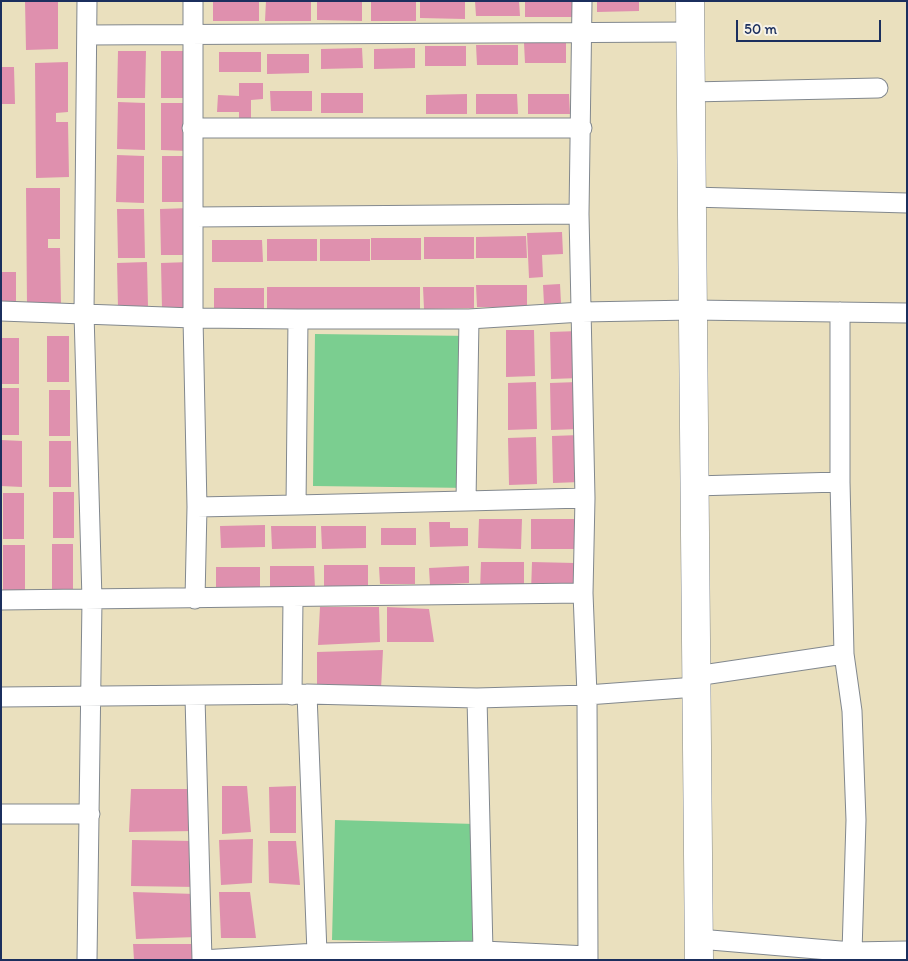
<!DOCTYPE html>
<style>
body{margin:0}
#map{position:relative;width:908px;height:961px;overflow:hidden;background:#eae0be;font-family:Itim,sans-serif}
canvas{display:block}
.frame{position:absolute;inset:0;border:2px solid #1b2f5e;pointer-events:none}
.scale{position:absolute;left:736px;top:20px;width:145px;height:22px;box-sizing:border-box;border:2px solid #1b2f5e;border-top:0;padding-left:6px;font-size:15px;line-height:18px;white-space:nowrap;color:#1b2f5e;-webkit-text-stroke:4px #f7f3e8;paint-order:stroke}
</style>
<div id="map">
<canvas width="908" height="961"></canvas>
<div class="frame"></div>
<div class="scale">50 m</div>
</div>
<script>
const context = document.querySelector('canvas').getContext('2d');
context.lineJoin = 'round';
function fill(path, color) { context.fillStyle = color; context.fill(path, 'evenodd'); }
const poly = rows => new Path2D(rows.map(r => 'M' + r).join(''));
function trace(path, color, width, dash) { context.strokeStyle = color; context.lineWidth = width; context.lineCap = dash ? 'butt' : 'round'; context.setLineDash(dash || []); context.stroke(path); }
const green = poly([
 [315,334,473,336,471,488,313,486],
 [335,820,475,824,473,943,332,940]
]);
const building = poly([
 [25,1,58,1,58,49,26,50],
 [213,1,259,1,259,21,213,21],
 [266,1,311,1,311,21,265,21],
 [317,1,362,1,362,21,317,20],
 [371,1,416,1,416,21,371,21],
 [420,1,465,1,465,19,420,18],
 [475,1,519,1,520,16,476,16],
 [525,1,575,1,575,17,525,17],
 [597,1,639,1,639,11,597,12],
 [524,43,566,43,566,63,525,63],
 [476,45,518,45,518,65,477,65],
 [425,46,466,46,466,66,425,66],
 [362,48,363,68,321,69,321,49],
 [415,48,415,68,374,69,374,49],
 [118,51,146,51,145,98,117,98],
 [161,51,189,51,189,98,161,98],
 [219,52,261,52,261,72,219,72],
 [267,54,309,54,309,73,267,74],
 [68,62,68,112,56,113,56,122,68,122,69,177,36,178,35,63],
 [1,67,14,67,15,104,1,104],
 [239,83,263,83,263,99,251,100,251,119,239,119,239,112,217,112,218,95,239,96],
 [270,91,312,91,312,111,271,111],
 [321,93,363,93,363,113,321,113],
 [467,94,467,114,426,114,426,95],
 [476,94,517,94,518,114,476,114],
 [528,94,569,94,570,114,528,114],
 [118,102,145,103,145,150,117,149],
 [161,103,189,103,189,151,161,150],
 [117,155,144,156,144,203,116,202],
 [162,156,190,156,190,202,162,202],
 [26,188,60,188,60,239,48,239,48,248,60,248,61,305,27,306],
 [190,208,192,255,161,255,160,209],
 [117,209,144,209,145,258,118,258],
 [562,232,563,254,542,255,543,277,529,278,527,233],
 [526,236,527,258,476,258,476,237],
 [424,237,474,237,474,259,424,259],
 [371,238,421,238,421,260,371,260],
 [267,239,317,239,317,261,267,261],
 [320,239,370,239,370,261,320,261],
 [212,240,262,240,263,262,212,262],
 [147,262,148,307,118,308,117,263],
 [190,262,192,308,162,309,161,263],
 [1,272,16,272,16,304,1,304],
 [560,284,561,303,544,304,543,285],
 [476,285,527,285,527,307,477,307],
 [267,287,420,287,420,309,267,309],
 [423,287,474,287,474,308,424,309],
 [214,288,264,288,264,310,214,310],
 [506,330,534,330,535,376,506,377],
 [579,331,580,378,551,379,550,332],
 [47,336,69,336,69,382,47,382],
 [1,338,19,338,19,384,1,384],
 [536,382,537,429,508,430,508,383],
 [578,382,579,429,551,430,550,383],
 [1,388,19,388,19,435,1,435],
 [49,390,70,390,70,436,49,436],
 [580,435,581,482,553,483,552,436],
 [536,437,537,484,509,485,508,438],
 [1,440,22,441,22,487,1,486],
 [49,441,71,441,71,487,49,487],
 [53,492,74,492,74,538,53,538],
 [3,493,24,493,24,539,3,539],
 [479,519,522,519,521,549,478,548],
 [531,519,574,519,574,549,531,549],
 [429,522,450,522,450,528,468,528,468,546,430,547],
 [265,525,265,547,221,548,220,526],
 [271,526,316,526,316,548,272,549],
 [321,526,366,526,366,548,322,549],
 [381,528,416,528,416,545,381,545],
 [52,544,73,544,73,590,52,590],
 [3,545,25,545,25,591,3,591],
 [481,562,524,562,524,592,480,591],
 [532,562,575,563,574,592,531,592],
 [324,565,368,565,368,587,324,587],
 [270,566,314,566,315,588,270,588],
 [469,566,469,583,430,585,429,568],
 [216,567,260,567,260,589,216,589],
 [379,567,415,567,415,584,380,584],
 [320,607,379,607,380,642,318,645],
 [387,607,429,609,434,642,387,642],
 [383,650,381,689,317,686,317,652],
 [222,786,247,786,251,832,222,834],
 [296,786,296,833,270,833,269,787],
 [131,789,192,789,195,831,129,832],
 [253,839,252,883,221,885,219,840],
 [132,840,193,841,196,887,131,886],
 [268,841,296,841,300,885,269,883],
 [133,892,195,894,197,937,136,939],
 [219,892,250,892,256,938,221,938],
 [133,944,197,944,197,960,134,960]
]);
const minor = poly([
 [193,1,193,318,197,507,195,599],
 [582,1,579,214,585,498,583,593,587,695,588,960],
 [87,35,691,32],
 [691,92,878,88],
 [192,128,582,128],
 [692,197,907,203],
 [194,217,579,214],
 [1,311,193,318,298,319,469,319,582,312,693,310,907,313],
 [840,312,840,482,844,654,852,711,856,820,852,952],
 [298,319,296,505,466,501,469,319],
 [694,486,840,482],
 [466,501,585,498],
 [197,507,296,505],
 [1,600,583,593],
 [696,676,844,654],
 [307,694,317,953],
 [292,695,293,598],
 [1,697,307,694,477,698,587,695,696,687],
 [195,697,202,960,317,953,483,951,588,956],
 [477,698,483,951],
 [1,814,90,814],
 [699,939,852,952,907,951],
 [87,960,92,600,84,313,87,1]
]);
const primary = poly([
 [690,1,699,960]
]);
fill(green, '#7bce90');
fill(building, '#df90ae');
trace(minor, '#82888e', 21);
trace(primary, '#82888e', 29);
trace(minor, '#fff', 19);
trace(primary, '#fff', 28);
</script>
